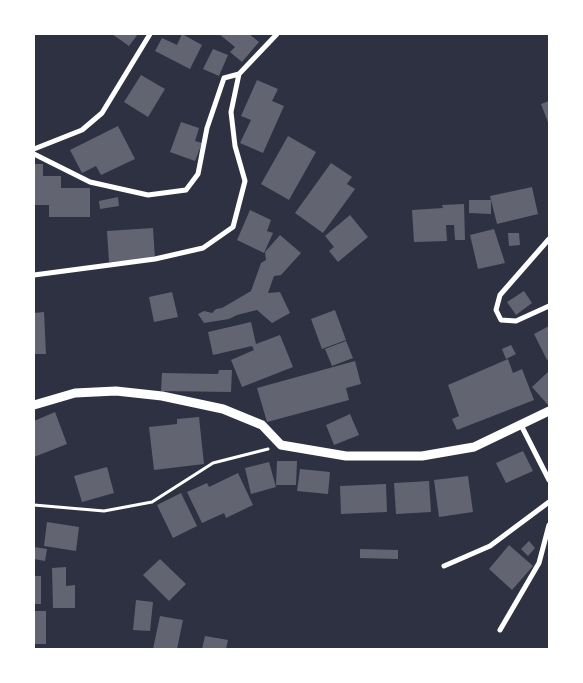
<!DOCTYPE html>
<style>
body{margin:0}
#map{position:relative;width:583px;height:683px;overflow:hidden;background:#2d3142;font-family:Inter,sans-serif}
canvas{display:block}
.frame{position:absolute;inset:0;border:35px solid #fff;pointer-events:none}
</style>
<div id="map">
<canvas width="583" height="683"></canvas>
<div class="frame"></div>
</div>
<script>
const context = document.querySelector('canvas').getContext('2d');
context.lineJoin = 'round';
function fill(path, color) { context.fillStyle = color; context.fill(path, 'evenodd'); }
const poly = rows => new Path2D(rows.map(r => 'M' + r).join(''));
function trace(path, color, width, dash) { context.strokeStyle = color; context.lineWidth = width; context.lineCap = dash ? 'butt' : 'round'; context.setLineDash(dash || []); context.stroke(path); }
const building = poly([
 [112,34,138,34,129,46],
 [182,34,202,45,190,69,155,51,162,38,177,45],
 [219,34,249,34,259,42,242,62,230,52,235,47],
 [213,49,228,55,219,76,203,69],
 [141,75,165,89,148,117,124,102],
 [257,80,278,89,272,101,284,106,263,153,240,143,251,120,241,116],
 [549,101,549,125,541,104],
 [181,122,199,128,195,141,202,143,195,161,170,152],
 [118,126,135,159,101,175,96,166,82,173,70,150],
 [288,136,316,152,289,200,261,184],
 [331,163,352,177,347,184,355,189,323,233,295,213],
 [34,164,43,164,43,176,61,176,61,188,90,188,90,217,49,217,49,205,34,205],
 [532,187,538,214,497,224,490,196],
 [118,197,119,206,100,209,99,201],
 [469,200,491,200,491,214,469,213],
 [464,204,465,240,455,240,454,225,446,225,447,241,414,242,412,210,443,208,442,205],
 [250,210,271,220,267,231,273,233,264,253,237,240],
 [350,215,368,237,338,262,329,251,334,247,325,236],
 [153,228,155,259,109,262,107,231],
 [494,229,505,263,478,269,470,235],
 [508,233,519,233,520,245,509,246],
 [280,235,301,253,281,275,274,276,268,293,280,292,290,313,272,323,257,310,237,315,229,319,204,323,198,314,204,311,212,313,216,309,222,308,251,291,261,263,266,260,265,252],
 [524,291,532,303,516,315,507,302],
 [172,292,178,317,154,322,149,297],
 [335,310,346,340,322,349,311,319],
 [44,312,46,354,34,354,34,313],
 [251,322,256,344,280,335,293,367,242,387,231,360,254,350,252,346,213,355,208,332],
 [549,326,549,359,547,360,534,334],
 [346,341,353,358,332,366,325,349],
 [511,345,516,354,506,359,502,349],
 [508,359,513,373,522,369,534,400,457,430,452,419,459,416,448,385],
 [355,361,361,384,346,388,349,400,267,422,257,388],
 [219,370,232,370,231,392,161,391,162,373,218,374],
 [549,371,549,406,532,387],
 [55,412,67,444,34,457,34,421],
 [350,414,359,435,334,445,326,425],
 [199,417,204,464,154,470,149,427,177,424,177,419],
 [523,451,533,471,506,483,496,463],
 [277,461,297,461,296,485,276,485],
 [269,462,276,487,251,494,245,468],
 [107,467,114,493,82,502,74,476],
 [300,469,330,472,328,494,297,491],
 [238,473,253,505,226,518,224,513,202,523,187,492,207,483,209,487],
 [468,476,473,512,439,517,434,480],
 [429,481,431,512,396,514,394,483],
 [386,484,387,512,341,514,340,486],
 [181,493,197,526,173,538,157,505],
 [47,522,79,527,76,551,44,546],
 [529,541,535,548,528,556,521,549],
 [509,545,533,566,512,590,489,569],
 [34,547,47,549,45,561,34,559],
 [360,549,398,550,398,559,360,558],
 [160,559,186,584,169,601,143,575],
 [66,567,66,586,75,585,75,608,53,608,52,568],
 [34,576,41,576,41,604,34,604],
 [136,600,153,602,150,631,133,630],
 [34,611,46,611,46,644,34,644],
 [160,616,183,620,177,649,153,649],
 [205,636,228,640,226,649,202,649]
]);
const path = poly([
 [34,505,104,511,152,502,213,463,268,449]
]);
const minor = poly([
 [34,149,82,130,102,113,150,34],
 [34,154,90,182,148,195,186,190,198,174,207,128,224,78,239,74],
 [549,239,500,295,496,310,501,320,516,321,549,306],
 [34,275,155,259,203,248,233,227,245,181,235,146,231,112,239,74,277,34],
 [521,425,549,480],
 [444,566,490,546,549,502],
 [500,630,539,563,549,525]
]);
const tertiary = poly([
 [34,405,75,393,116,391,162,396,223,409,262,425,281,445,346,456,422,456,474,447,549,411]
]);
fill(building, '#626471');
trace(path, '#fff', 3);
trace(minor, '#fff', 5);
trace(tertiary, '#fff', 9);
</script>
